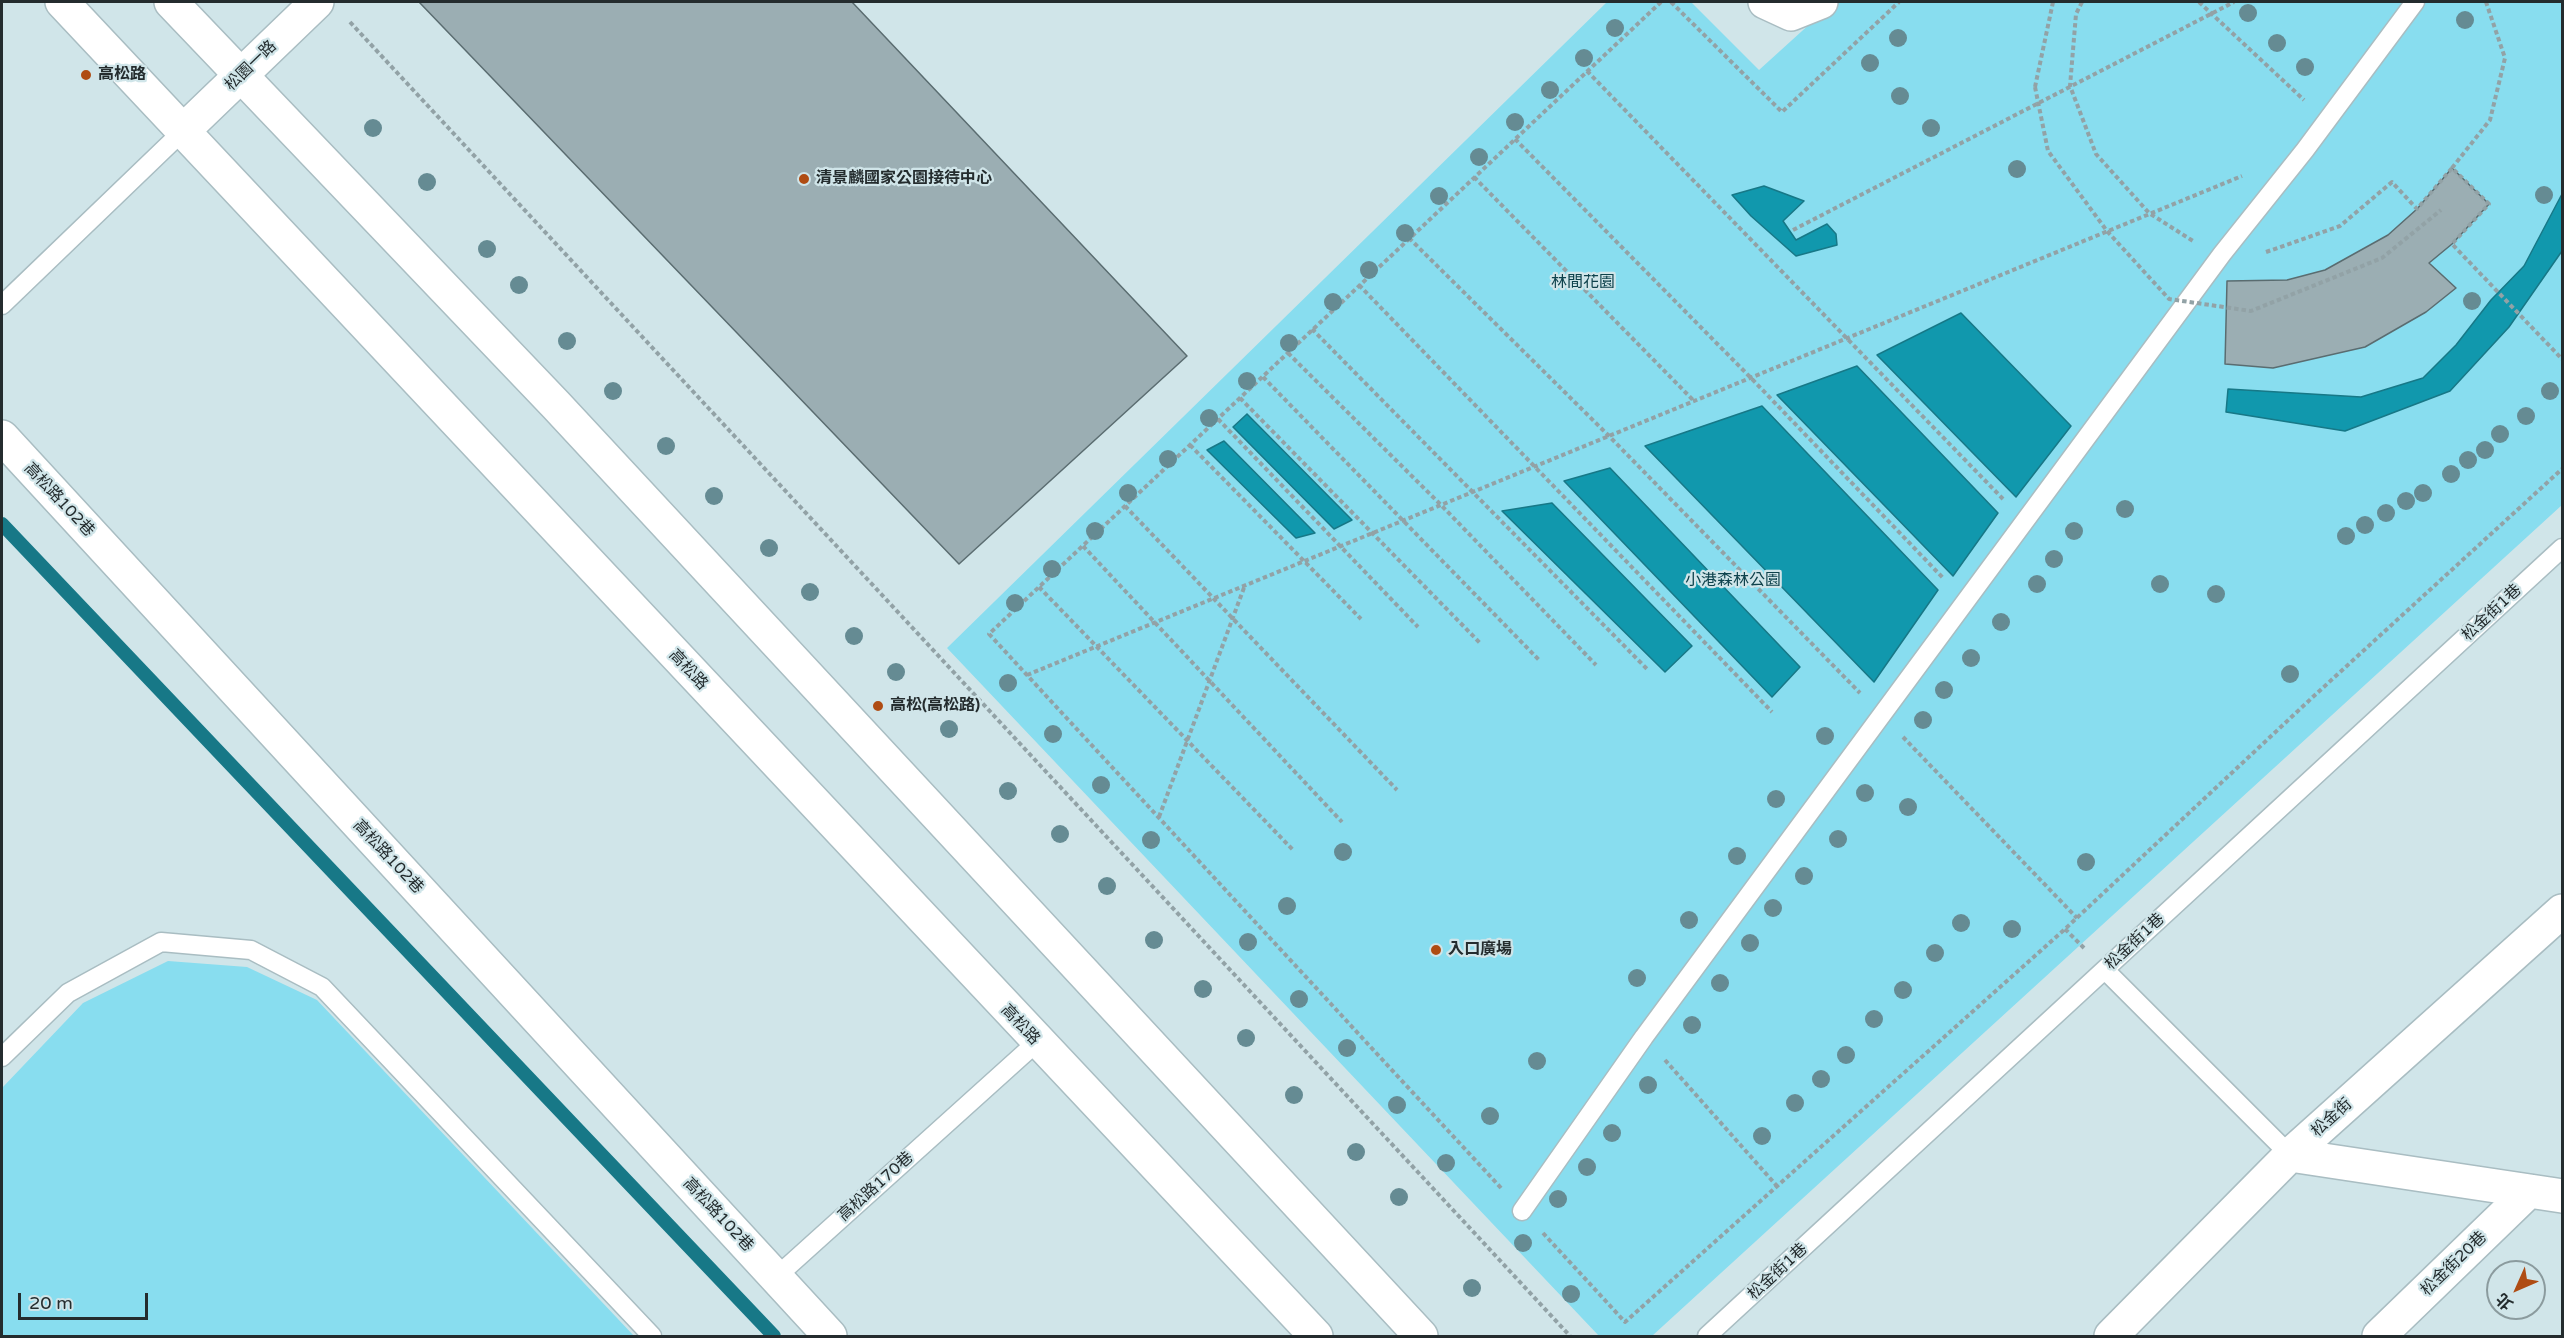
<!DOCTYPE html>
<meta charset="utf-8">
<style>
body{margin:0}
#map{position:relative;width:2564px;height:1338px;overflow:hidden;background:#d0e5e9;font-family:"Varela Round","Noto Sans TC",sans-serif}
canvas{display:block}
.frame{position:absolute;inset:0;border:3px solid #242c2e;pointer-events:none}
.north{position:absolute;left:2486px;top:1260px;width:60px;height:60px;box-sizing:border-box;background:#d0e5e9;border:2px solid #8b9b9e;border-radius:50%;rotate:225deg;font-size:16px;font-weight:700;line-height:24px;text-align:center;color:#242c2e}
.north::after{content:'';display:block;margin:auto;width:21px;height:27px;background:#af4c13;clip-path:polygon(50% 0,100% 100%,50% 72%,0 100%)}
.scale{position:absolute;left:18px;top:1293px;width:130px;height:27px;box-sizing:border-box;border:3px solid #242c2e;border-top:0;padding-left:8px;font-size:18px;line-height:21px;white-space:nowrap;color:#242c2e;-webkit-text-stroke:4px #d0e5e9;paint-order:stroke}
</style>
<div id="map">
<canvas width="2564" height="1338"></canvas>
<div class="frame"></div>
<div class="north">北</div>
<div class="scale">20 m</div>
</div>
<script>
const context = document.querySelector('canvas').getContext('2d');
context.lineJoin = 'round';
function fill(path, color) { context.fillStyle = color; context.fill(path, 'evenodd'); }
const poly = rows => new Path2D(rows.map(r => 'M' + r).join(''));
function trace(path, color, width, dash) { context.strokeStyle = color; context.lineWidth = width; context.lineCap = dash ? 'butt' : 'round'; context.setLineDash(dash || []); context.stroke(path); }
function write(font, color, halo, rows, align = 'center') {
  context.font = font + ' "Varela Round","Noto Sans TC",sans-serif'; context.lineWidth = 4.5; context.setLineDash([]); context.textBaseline = 'middle'; context.strokeStyle = halo; context.fillStyle = color; for (const [text, x, y, turn = 0] of rows) {
    context.save(); context.translate(x, y); context.rotate((+turn || 0) * Math.PI / 180); context.textAlign = isNaN(turn) ? turn : align; if (halo) context.strokeText(text, 0, 0); context.fillText(text, 0, 0); context.restore();
  }
}
const green = poly([
 [1607,2,1691,2,1759,70,1834,2,2562,2,2562,505,1652,1336,1599,1336,947,648],
 [168,961,247,967,317,1000,634,1336,2,1336,2,1088,83,1003]
]);
const water = poly([
 [1764,186,1804,201,1783,221,1796,240,1827,224,1836,234,1837,245,1796,256,1751,216,1732,195,1764,186],
 [2562,194,2562,251,2509,327,2450,391,2345,431,2226,412,2228,389,2361,397,2423,378,2456,345,2491,300,2524,266,2562,194],
 [1961,313,2071,426,2016,497,1877,355,1961,313],
 [1857,366,1998,513,1953,576,1777,395,1857,366],
 [1762,406,1938,590,1874,682,1645,446,1762,406],
 [1247,414,1352,520,1334,529,1233,427,1247,414],
 [1224,441,1315,533,1296,538,1207,450,1224,441],
 [1610,468,1800,667,1772,697,1564,481,1610,468],
 [1552,503,1692,646,1665,672,1502,511,1552,503]
]);
const stream = poly([
 [2,524,774,1336]
]);
const building = poly([
 [419,2,852,2,1187,356,959,564,419,2],
 [2452,168,2489,204,2452,244,2429,263,2456,288,2426,312,2365,347,2273,368,2225,364,2227,281,2287,280,2325,270,2388,235,2417,209,2452,168]
]);
const path = poly([
 [1671,2,1782,112,1899,2],
 [2082,2,2076,14,2070,86,2096,154,2149,213,2193,241],
 [2199,2,2304,100],
 [350,22,1570,1336],
 [1587,71,2003,499],
 [2035,87,2053,2],
 [1515,139,1751,378,1944,579],
 [2452,168,2490,120,2505,58,2486,2],
 [1474,177,1694,401],
 [1793,230,2234,2],
 [1409,238,1609,436,1860,693],
 [2266,252,2340,226,2392,182,2417,209,2452,168,2489,204,2452,244,2562,359],
 [1359,285,1772,712],
 [1312,329,1648,670],
 [1288,353,1441,505,1596,665],
 [1263,377,1539,660],
 [1240,398,1480,643],
 [1218,419,1418,627],
 [1190,445,1361,619],
 [1125,506,1397,790],
 [1083,546,1342,822],
 [1039,587,1294,851],
 [1027,675,2242,176],
 [1903,737,2077,918],
 [1159,817,1245,585],
 [2065,929,2084,948],
 [1665,1060,1776,1185],
 [1501,1188,989,634,1661,2],
 [1543,1233,1625,1322,2065,929,2315,695,2562,469]
]);
const service = poly([
 [2,305,184,130],
 [2105,970,2290,1155],
 [2,1057,68,993,161,942,251,950,322,987,652,1336],
 [1522,1211,1644,1037,2222,254,2305,150,2415,2],
 [775,1278,1037,1042],
 [1707,1336,2562,548]
]);
const minor = poly([
 [1765,2,1791,14,1821,2],
 [184,130,317,2],
 [2,437,830,1336],
 [2290,1155,2562,1196],
 [2111,1336,2290,1155,2562,911],
 [2379,1336,2529,1191]
]);
const tertiary = poly([
 [62,2,1316,1336],
 [171,2,556,405,1421,1336]
]);
const pathBridge = poly([
 [2035,87,2048,151,2107,231,2169,299,2251,311,2382,258,2441,210]
]);
const trees = [
 [2248,13],
 [2465,20],
 [1615,28],
 [1898,38],
 [2277,43],
 [1584,58],
 [1870,63],
 [2305,67],
 [1550,90],
 [1900,96],
 [1515,122],
 [373,128],
 [1931,128],
 [1479,157],
 [2017,169],
 [427,182],
 [2544,195],
 [1439,196],
 [1405,233],
 [487,249],
 [1369,270],
 [519,285],
 [2472,301],
 [1333,302],
 [567,341],
 [1289,343],
 [1247,381],
 [613,391],
 [2550,391],
 [2526,416],
 [1209,418],
 [2500,434],
 [666,446],
 [2485,450],
 [1168,459],
 [2468,460],
 [2451,474],
 [1128,493],
 [2423,493],
 [714,496],
 [2406,501],
 [2125,509],
 [2386,513],
 [2365,525],
 [1095,531],
 [2074,531],
 [2346,536],
 [769,548],
 [2054,559],
 [1052,569],
 [2037,584],
 [2160,584],
 [810,592],
 [2216,594],
 [1015,603],
 [2001,622],
 [854,636],
 [1971,658],
 [896,672],
 [2290,674],
 [1008,683],
 [1944,690],
 [1923,720],
 [949,729],
 [1053,734],
 [1825,736],
 [1101,785],
 [1008,791],
 [1865,793],
 [1776,799],
 [1908,807],
 [1060,834],
 [1838,839],
 [1151,840],
 [1343,852],
 [1737,856],
 [2086,862],
 [1804,876],
 [1107,886],
 [1287,906],
 [1773,908],
 [1689,920],
 [1961,923],
 [2012,929],
 [1154,940],
 [1248,942],
 [1750,943],
 [1935,953],
 [1637,978],
 [1720,983],
 [1203,989],
 [1903,990],
 [1299,999],
 [1874,1019],
 [1692,1025],
 [1246,1038],
 [1347,1048],
 [1846,1055],
 [1537,1061],
 [1821,1079],
 [1648,1085],
 [1294,1095],
 [1795,1103],
 [1397,1105],
 [1490,1116],
 [1612,1133],
 [1762,1136],
 [1356,1152],
 [1446,1163],
 [1587,1167],
 [1399,1197],
 [1558,1199],
 [1523,1243],
 [1472,1288],
 [1571,1294]
];
const markers = [
 [86,75,6,"#af4c13"],
 [804,179,6,"#af4c13"],
 [878,706,6,"#af4c13"],
 [1436,950,6,"#af4c13"]
];
const streetNames = [
 ["松園一路",251,66,-44],
 ["高松路102巷",59,500,47],
 ["松金街1巷",2492,613,-43],
 ["高松路",688,670,47],
 ["高松路102巷",388,857,47],
 ["松金街1巷",2135,942,-43],
 ["高松路",1020,1025,47],
 ["松金街",2332,1118,-42],
 ["高松路170巷",876,1187,-42],
 ["高松路102巷",718,1215,47],
 ["松金街20巷",2454,1264,-44],
 ["松金街1巷",1778,1272,-43]
];
const poiNames = [
 ["高松路",98,75],
 ["清景麟國家公園接待中心",816,179],
 ["高松(高松路)",890,706],
 ["入口廣場",1448,950]
];
const parkNames = [
 ["林間花園",1583,283],
 ["小港森林公園",1733,581]
];
fill(green, '#88ddef');
fill(water, '#1198ad');
trace(water, '#177887', 1.5);
trace(stream, '#177887', 14);
fill(building, '#9baeb3');
trace(building, '#5a6c70', 1.5);
trace(service, '#a9bdc2', 21);
trace(minor, '#a9bdc2', 36);
trace(tertiary, '#a9bdc2', 36);
trace(path, '#92a2a6', 4, [4.5, 3]);
trace(service, '#fff', 18);
trace(minor, '#fff', 33);
trace(tertiary, '#fff', 33);
trace(pathBridge, '#92a2a6', 4, [4.5, 3]);
context.fillStyle = '#658b93';
for (const [x, y] of trees) { context.beginPath(); context.arc(x, y, 9, 0, 2 * Math.PI); context.fill(); }
for (const [x, y, r, color] of markers) { const dot = new Path2D(); dot.arc(x, y, r, 0, 2 * Math.PI); context.fillStyle = color; context.fill(dot); trace(dot, '#d0e5e9', 2); }
write('16px', '#242c2e', '#d0e5e9', streetNames);
write('bold 16px', '#242c2e', '#d0e5e9', poiNames, 'left');
write('16px', '#0e424c', '#d0e5e9', parkNames);
</script>
